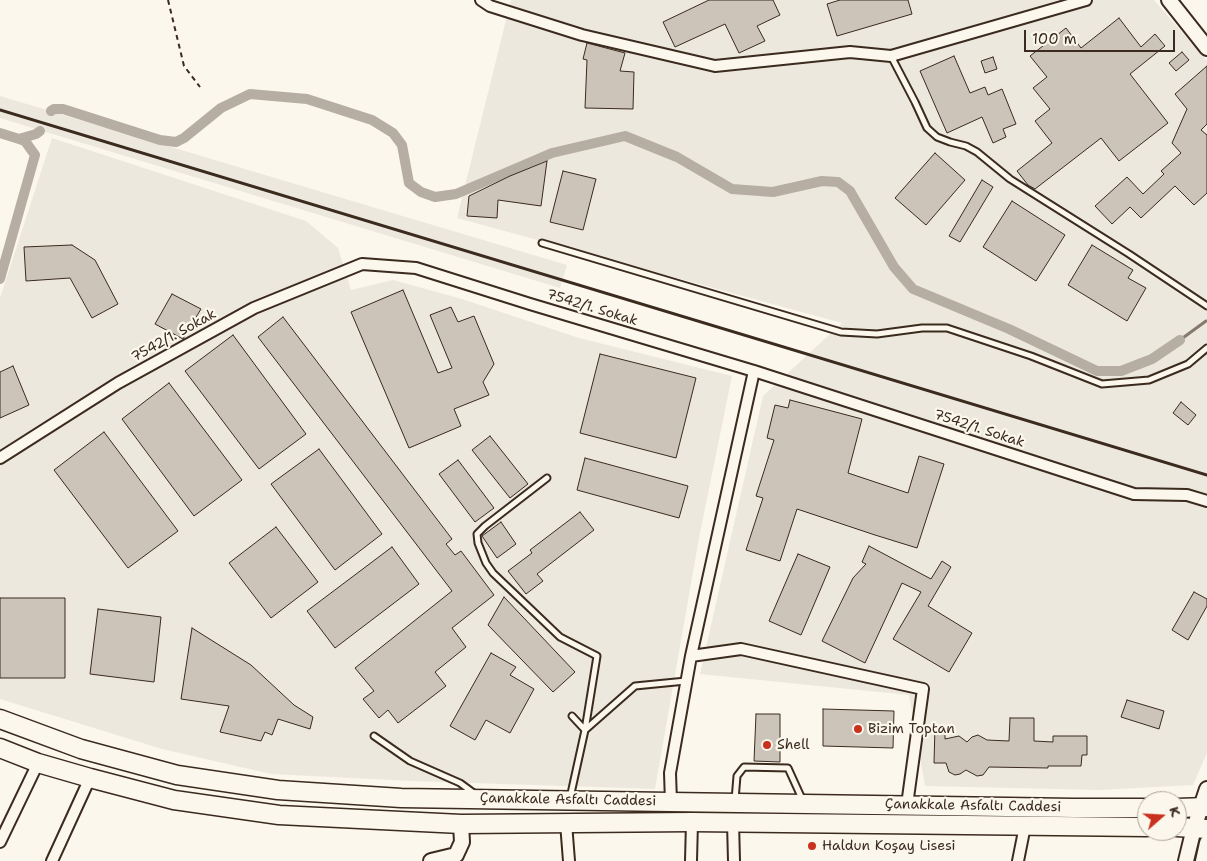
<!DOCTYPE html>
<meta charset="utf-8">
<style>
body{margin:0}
#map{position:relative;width:1207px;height:861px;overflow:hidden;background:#fbf7ec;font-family:"Shantell Sans",sans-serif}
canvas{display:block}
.north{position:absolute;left:1137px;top:791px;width:50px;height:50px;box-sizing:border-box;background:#fbf7ec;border:1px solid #aea59a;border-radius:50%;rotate:71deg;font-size:14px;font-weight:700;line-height:20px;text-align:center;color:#3b2a1e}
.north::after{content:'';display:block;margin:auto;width:18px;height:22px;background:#c8321e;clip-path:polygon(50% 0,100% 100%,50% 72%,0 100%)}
.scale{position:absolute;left:1024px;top:30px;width:151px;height:22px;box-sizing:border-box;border:2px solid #3b2a1e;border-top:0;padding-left:6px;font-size:15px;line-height:18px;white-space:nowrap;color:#3b2a1e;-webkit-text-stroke:4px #fbf7ec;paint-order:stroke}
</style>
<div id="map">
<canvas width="1207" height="861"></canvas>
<div class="north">K</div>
<div class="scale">100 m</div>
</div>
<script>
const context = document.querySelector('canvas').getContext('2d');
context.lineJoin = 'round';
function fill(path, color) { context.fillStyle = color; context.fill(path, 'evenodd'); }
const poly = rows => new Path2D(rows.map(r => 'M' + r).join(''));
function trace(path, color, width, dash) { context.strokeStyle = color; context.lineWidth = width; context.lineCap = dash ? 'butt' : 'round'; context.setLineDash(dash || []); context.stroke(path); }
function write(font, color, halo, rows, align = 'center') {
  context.font = font + ' "Shantell Sans",sans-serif'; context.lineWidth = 4.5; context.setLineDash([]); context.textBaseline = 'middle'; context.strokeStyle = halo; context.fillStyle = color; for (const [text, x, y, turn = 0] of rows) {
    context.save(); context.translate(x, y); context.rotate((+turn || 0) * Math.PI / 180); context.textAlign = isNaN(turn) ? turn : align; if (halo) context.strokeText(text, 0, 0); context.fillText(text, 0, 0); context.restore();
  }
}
const built = poly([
 [511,0,1154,0,1207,61,1207,753,1193,785,1100,790,925,786,909,695,700,674,763,396,842,323,457,218],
 [0,96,567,265,560,288,0,118],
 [52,138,306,221,338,248,351,290,393,280,462,299,579,338,732,376,699,538,655,789,412,781,271,774,162,749,0,699,0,298]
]);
const stream = poly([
 [1180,340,1206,321]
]);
const canal = poly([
 [51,111,54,109,63,109,160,140,176,142,184,138,221,108,250,94,307,99,372,120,393,133,402,145,409,183,421,192,435,197,456,194,552,153,625,136,677,157,732,189,773,192,822,181,838,182,850,191,894,267,913,289,1009,329,1097,371,1121,371,1152,359,1180,340],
 [0,133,19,139,36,134,40,131],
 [0,279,35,155,25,141,19,139]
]);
const building = poly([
 [709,0,773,0,780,15,757,26,765,41,739,53,725,24,675,47,663,22,709,0],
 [840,0,908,0,912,14,837,36,827,4,840,0],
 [1119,18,1141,47,1155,34,1165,46,1130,74,1168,123,1119,161,1101,138,1035,189,1028,185,1017,171,1052,143,1035,121,1050,109,1033,88,1047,77,1030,56,1066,28,1081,48,1119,18],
 [587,43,625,53,620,71,634,72,633,109,585,108,587,60,583,59,587,43],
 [1182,52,1189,60,1176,71,1169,63,1182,52],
 [954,56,970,93,985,87,988,95,1002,89,1016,124,1003,129,1006,137,993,143,982,117,947,133,920,71,954,56],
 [993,57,997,69,985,73,981,61,993,57],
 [1207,66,1207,124,1201,130,1207,135,1207,193,1194,205,1175,186,1141,218,1130,207,1112,224,1095,206,1127,177,1143,194,1164,174,1161,171,1181,153,1172,143,1187,109,1175,94,1207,66],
 [935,153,965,180,926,225,895,198,935,153],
 [547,161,541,206,498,200,497,218,467,216,469,196,510,176,547,161],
 [563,171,596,179,583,230,550,222,563,171],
 [982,180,993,187,960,242,949,236,982,180],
 [1012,201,1065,235,1036,281,983,247,1012,201],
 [72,245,95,260,118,304,92,318,70,278,26,281,24,247,72,245],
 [1092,245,1133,270,1128,278,1146,288,1127,321,1068,285,1092,245],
 [403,290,438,373,452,368,430,315,451,307,458,322,474,316,494,364,483,382,489,395,454,409,461,426,409,448,351,312,403,290],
 [172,294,201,309,183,339,155,324,172,294],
 [283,317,452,539,446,544,455,555,461,551,494,595,452,628,466,647,435,672,446,686,398,723,388,710,379,718,363,699,374,691,355,668,452,591,258,337,283,317],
 [233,335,306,434,259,469,185,371,233,335],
 [600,354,696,378,676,458,580,433,600,354],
 [13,366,29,405,0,418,0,372,13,366],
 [169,383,242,480,194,516,122,419,169,383],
 [790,400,862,419,848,473,908,493,919,456,944,464,917,548,875,535,797,509,780,561,746,550,763,498,756,496,774,440,767,438,775,405,788,408,790,400],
 [1181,402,1196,415,1188,425,1173,413,1181,402],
 [104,432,178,531,128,568,54,470,104,432],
 [490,436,528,484,510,498,472,450,490,436],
 [319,449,382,534,335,570,271,484,319,449],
 [585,458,688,486,679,518,577,490,585,458],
 [458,460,494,508,475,522,439,474,458,460],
 [580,512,594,530,537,574,543,581,526,594,508,571,532,553,530,550,580,512],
 [501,522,516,544,497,558,482,536,501,522],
 [276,527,318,582,271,618,229,563,276,527],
 [869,546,931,579,942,561,951,567,928,606,972,633,949,672,893,639,921,592,902,583,865,663,822,641,853,578,866,564,862,562,869,546],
 [392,547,419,584,335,648,307,611,392,547],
 [798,554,830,567,801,635,769,621,798,554],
 [1194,592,1207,599,1207,606,1188,640,1172,630,1194,592],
 [504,597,575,672,553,692,488,625,504,597],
 [0,598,65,598,65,678,0,678,0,598],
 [98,609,161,617,154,682,90,674,98,609],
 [192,628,251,665,294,705,313,717,310,729,278,719,272,735,265,732,261,741,220,732,229,706,181,699,192,628],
 [491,653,516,667,510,675,534,689,510,733,486,720,475,740,450,726,491,653],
 [1127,700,1164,711,1159,729,1121,717,1127,700],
 [823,709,894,711,893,748,823,746,823,709],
 [756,714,780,714,780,762,754,761,756,714],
 [1010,718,1034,718,1034,741,1053,742,1053,736,1087,736,1087,755,1082,755,1081,766,1048,766,1048,768,989,767,983,775,977,776,966,770,960,774,955,775,949,772,946,763,934,763,935,726,945,726,945,739,959,736,967,742,972,737,978,735,987,740,1009,741,1010,718]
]);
const path = poly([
 [168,0,184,66,200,87]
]);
const lane = poly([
 [891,56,915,102,927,128,937,137,950,142,966,146,977,152,1010,179,1129,254,1207,306],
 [542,243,841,332,877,334,922,328,947,328,1031,356,1102,384,1149,380,1188,364,1207,348],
 [547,478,485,526,477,534,478,543,486,563,493,573,560,637,597,656,585,730,570,798],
 [572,716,585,730,635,686,686,681],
 [374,736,410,761,460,783,475,794],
 [735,800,737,776,744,767,788,768,803,801]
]);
const street = poly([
 [481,0,490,6,582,35,715,66,850,52,891,56,1086,0],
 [0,458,118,383,254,308,362,264,416,268,530,304,754,371,1134,494,1187,495,1207,501],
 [691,656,741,649,923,689,907,805],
 [671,802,670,773,691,656,754,371],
 [733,822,734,861],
 [566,823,569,861],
 [0,842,38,763],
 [52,861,90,778],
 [691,861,692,822],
 [1018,861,1025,826]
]);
const secondary = poly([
 [1169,0,1207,48],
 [431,861,456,855,462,842,461,824],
 [1186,861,1194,828,1207,789],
 [1203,861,1207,843]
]);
const highway = poly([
 [0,719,81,749,177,775,278,790,401,798,1074,808,1147,808],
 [0,748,38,763,90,778,174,800,279,815,461,824,692,822,1147,827],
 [1177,808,1207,807],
 [1177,827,1207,829]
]);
const rail = poly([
 [0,110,1207,475]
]);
const markers = [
 [858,729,5,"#c8321e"],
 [767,745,5,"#c8321e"],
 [812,846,5,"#c8321e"]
];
const streetNames = [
 ["7542/1. Sokak",592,308,17],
 ["7542/1. Sokak",174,336,-29],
 ["7542/1. Sokak",979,429,18],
 ["Çanakkale Asfaltı Caddesi",568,800,1],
 ["Çanakkale Asfaltı Caddesi",973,806,1]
];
const poiNames = [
 ["Bizim Toptan",868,729],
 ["Shell",777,745],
 ["Haldun Koşay Lisesi",822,846]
];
fill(built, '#ede8dd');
trace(stream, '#85796d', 3);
trace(canal, '#b6aea2', 10);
fill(building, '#ccc4b9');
trace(building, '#3b2a1e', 1);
trace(lane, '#3b2a1e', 9);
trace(street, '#3b2a1e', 14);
trace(secondary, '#3b2a1e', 18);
trace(highway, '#3b2a1e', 21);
trace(path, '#3b2a1e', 2, [5, 4]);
trace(lane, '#fbf7ec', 5);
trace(street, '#fbf7ec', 10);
trace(secondary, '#fbf7ec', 14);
trace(highway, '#fbf7ec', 18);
trace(rail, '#3b2a1e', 3);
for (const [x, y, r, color] of markers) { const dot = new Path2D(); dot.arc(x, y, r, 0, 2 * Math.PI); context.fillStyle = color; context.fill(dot); trace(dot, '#fbf7ec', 2); }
write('14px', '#3b2a1e', '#fbf7ec', streetNames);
write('14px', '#3b2a1e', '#fbf7ec', poiNames, 'left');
</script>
